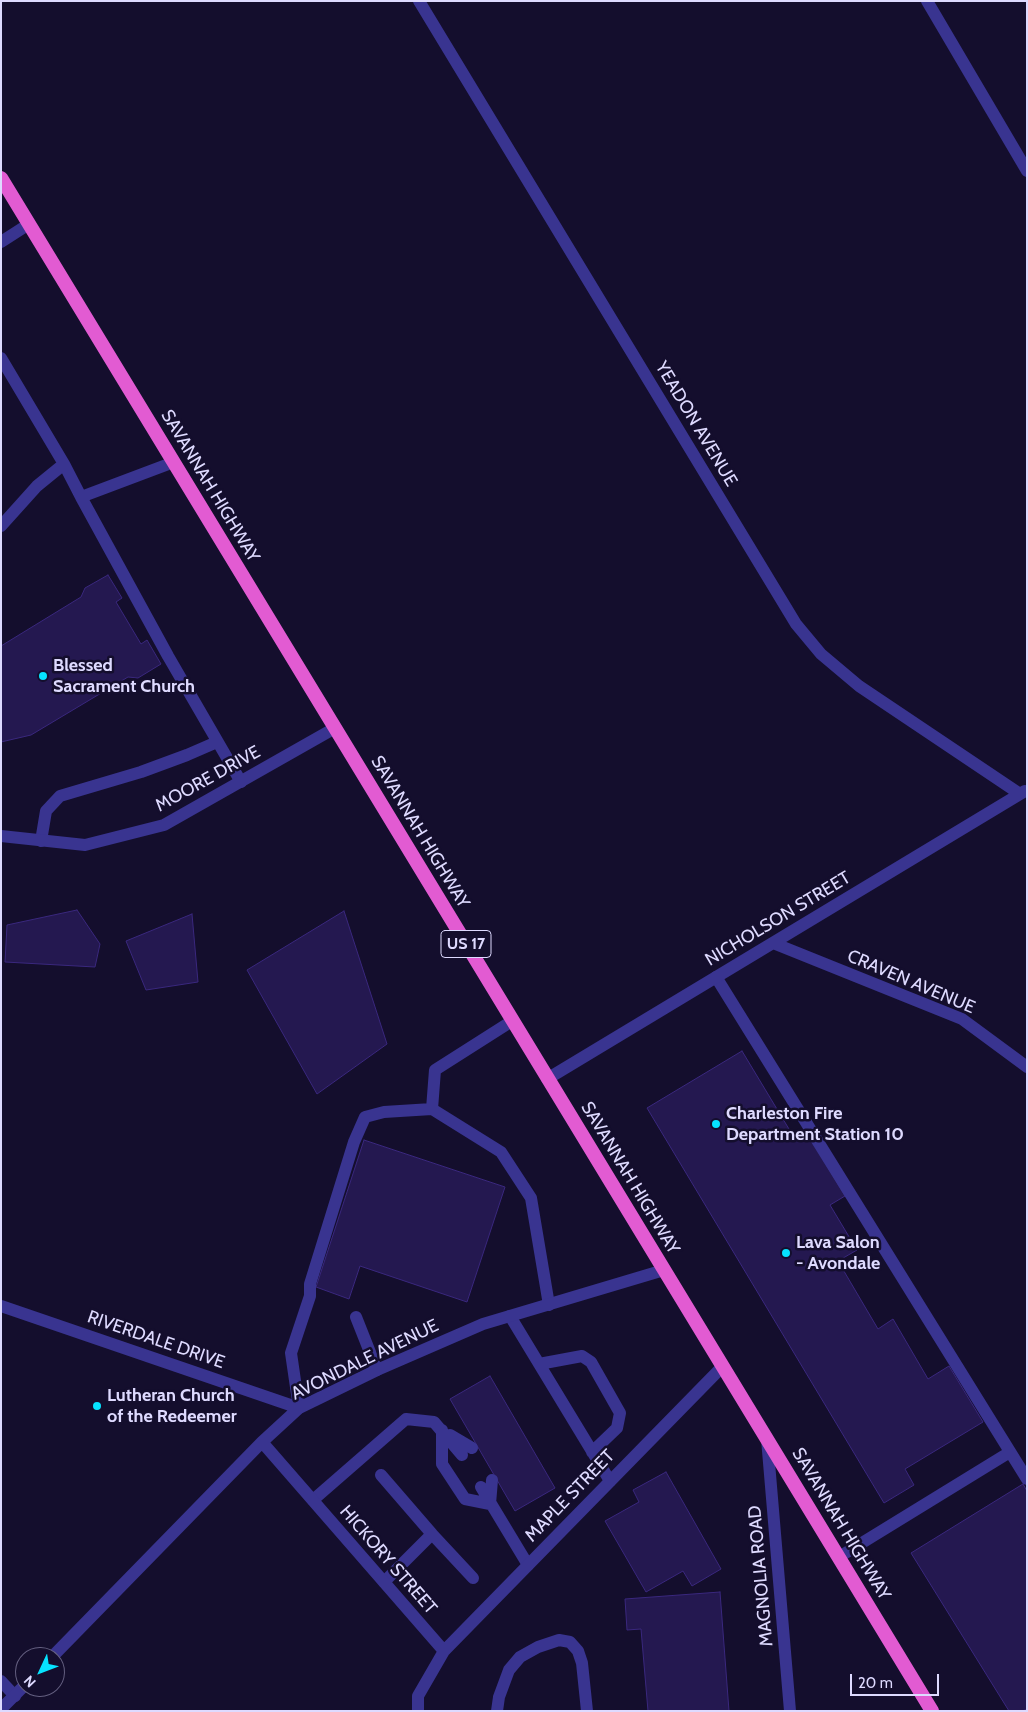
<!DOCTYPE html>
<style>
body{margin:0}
#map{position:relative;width:1028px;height:1712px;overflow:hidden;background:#140e2d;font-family:Cabin,sans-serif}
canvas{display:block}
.frame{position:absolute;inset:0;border:2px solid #dedaff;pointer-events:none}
.north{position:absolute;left:15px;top:1647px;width:50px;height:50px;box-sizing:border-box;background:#140e2d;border:1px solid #656081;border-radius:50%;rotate:227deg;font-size:14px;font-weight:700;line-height:20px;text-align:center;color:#dedaff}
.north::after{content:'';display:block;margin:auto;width:18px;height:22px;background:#06e3ff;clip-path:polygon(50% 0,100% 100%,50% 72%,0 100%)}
.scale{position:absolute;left:850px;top:1674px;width:89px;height:22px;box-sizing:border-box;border:2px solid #dedaff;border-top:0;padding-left:6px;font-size:15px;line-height:18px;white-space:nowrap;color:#dedaff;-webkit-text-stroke:4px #140e2d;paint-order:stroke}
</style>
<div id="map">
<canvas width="1028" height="1712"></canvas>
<div class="frame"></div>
<div class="north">N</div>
<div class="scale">20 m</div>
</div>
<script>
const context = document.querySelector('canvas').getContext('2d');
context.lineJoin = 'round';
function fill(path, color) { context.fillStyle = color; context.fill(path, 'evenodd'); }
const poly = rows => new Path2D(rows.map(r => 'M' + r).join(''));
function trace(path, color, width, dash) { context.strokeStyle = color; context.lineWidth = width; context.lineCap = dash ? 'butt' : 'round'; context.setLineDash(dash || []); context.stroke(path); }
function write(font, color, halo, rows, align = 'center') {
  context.font = font + ' Cabin,sans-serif'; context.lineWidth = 5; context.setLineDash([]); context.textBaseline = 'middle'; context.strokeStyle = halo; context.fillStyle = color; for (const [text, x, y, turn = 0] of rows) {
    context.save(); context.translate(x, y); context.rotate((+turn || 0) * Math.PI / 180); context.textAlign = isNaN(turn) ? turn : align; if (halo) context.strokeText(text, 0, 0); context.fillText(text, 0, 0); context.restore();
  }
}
const building = poly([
 [108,575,122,598,116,602,141,644,147,640,161,664,138,678,128,677,31,735,1,742,1,646,81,597,85,588,108,575],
 [77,910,100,944,95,967,5,962,7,925,77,910],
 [344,911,387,1044,317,1094,247,970,344,911],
 [192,914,198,982,146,990,126,941,192,914],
 [742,1051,795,1139,807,1132,845,1196,830,1205,857,1250,838,1261,878,1329,893,1319,928,1379,949,1366,983,1422,905,1469,914,1485,884,1503,647,1108,742,1051],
 [364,1140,505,1187,467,1302,360,1266,349,1299,316,1287,364,1140],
 [490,1376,555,1488,515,1511,450,1399,490,1376],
 [666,1472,721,1569,692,1586,683,1571,646,1592,605,1521,639,1502,633,1490,666,1472],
 [1023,1484,1027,1491,1027,1709,1023,1711,1009,1711,911,1553,1023,1484],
 [720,1592,729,1711,648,1711,641,1629,627,1630,625,1599,720,1592]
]);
const service = poly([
 [1,242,29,224],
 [1,358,64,464],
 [81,497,168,656,241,782],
 [1,526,37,486,64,464,81,497,174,462],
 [41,841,46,811,60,796,141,772,187,755,217,742],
 [716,977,1027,1479],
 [512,1021,435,1070,432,1109,501,1152,531,1198,549,1305],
 [510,1316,610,1481],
 [356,1317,377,1370],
 [539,1364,582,1356,591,1362,620,1413,617,1428,592,1452],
 [299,1408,291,1353,310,1296,310,1284,354,1142,365,1117,384,1112,432,1109],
 [442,1430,442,1464,465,1499,490,1504],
 [450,1435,472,1448],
 [381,1475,432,1534],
 [481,1487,528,1565],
 [313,1500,406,1419,434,1422,462,1455],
 [490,1504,492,1480],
 [839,1557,1010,1452],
 [384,1582,432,1534,473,1578],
 [1,1681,15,1696],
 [497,1711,499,1697,509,1670,520,1657,538,1647,559,1640,570,1642,578,1651,582,1663,587,1711]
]);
const minor = poly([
 [419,1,796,624,821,654,859,686,1020,794],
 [927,1,1027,171],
 [1,836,85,845,164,825,335,728],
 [773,943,962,1019,1027,1067],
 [547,1079,1025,791],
 [1,1306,299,1408],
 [767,1439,790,1711],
 [262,1442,444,1651,418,1696,418,1711],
 [444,1651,722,1367],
 [52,1657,262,1442,299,1408,377,1370,483,1324,664,1270],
 [1,1709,25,1685]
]);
const trunk = poly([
 [1,178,932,1711]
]);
const markers = [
 [43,676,5,"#06e3ff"],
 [716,1124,5,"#06e3ff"],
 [786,1253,5,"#06e3ff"],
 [97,1406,5,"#06e3ff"]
];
const shields = [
 [466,944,50]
];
const shieldNames = [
 ["US 17",466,944]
];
const streetNames = [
 ["YEADON AVENUE",696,424,59],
 ["SAVANNAH HIGHWAY",210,486,59],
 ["MOORE DRIVE",208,779,-29],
 ["SAVANNAH HIGHWAY",420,832,59],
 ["NICHOLSON STREET",778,919,-31],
 ["CRAVEN AVENUE",911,982,23],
 ["SAVANNAH HIGHWAY",630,1178,59],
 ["RIVERDALE DRIVE",156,1340,19],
 ["AVONDALE AVENUE",365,1360,-26],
 ["MAPLE STREET",570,1496,-46],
 ["SAVANNAH HIGHWAY",841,1524,59],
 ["HICKORY STREET",388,1560,49],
 ["MAGNOLIA ROAD",761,1576,-95]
];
const poiNames = [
 ["Blessed",53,666],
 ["Sacrament Church",53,687],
 ["Charleston Fire",726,1114],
 ["Department Station 10",726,1135],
 ["Lava Salon",796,1243],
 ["- Avondale",796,1264],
 ["Lutheran Church",107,1396],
 ["of the Redeemer",107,1417]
];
fill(building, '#241850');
trace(building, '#3a287e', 1);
trace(service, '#393490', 12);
trace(minor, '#393490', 12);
trace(trunk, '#e25bd2', 14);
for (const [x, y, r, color] of markers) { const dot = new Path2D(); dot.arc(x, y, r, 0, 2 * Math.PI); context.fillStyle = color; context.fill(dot); trace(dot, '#140e2d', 2); }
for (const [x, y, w] of shields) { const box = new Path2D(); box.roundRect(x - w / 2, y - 13.5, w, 27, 4); context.fillStyle = '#140e2d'; context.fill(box); trace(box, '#dedaff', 1); }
write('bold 16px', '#dedaff', null, shieldNames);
write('18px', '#dedaff', '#140e2d', streetNames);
write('bold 18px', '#dedaff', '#140e2d', poiNames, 'left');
</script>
